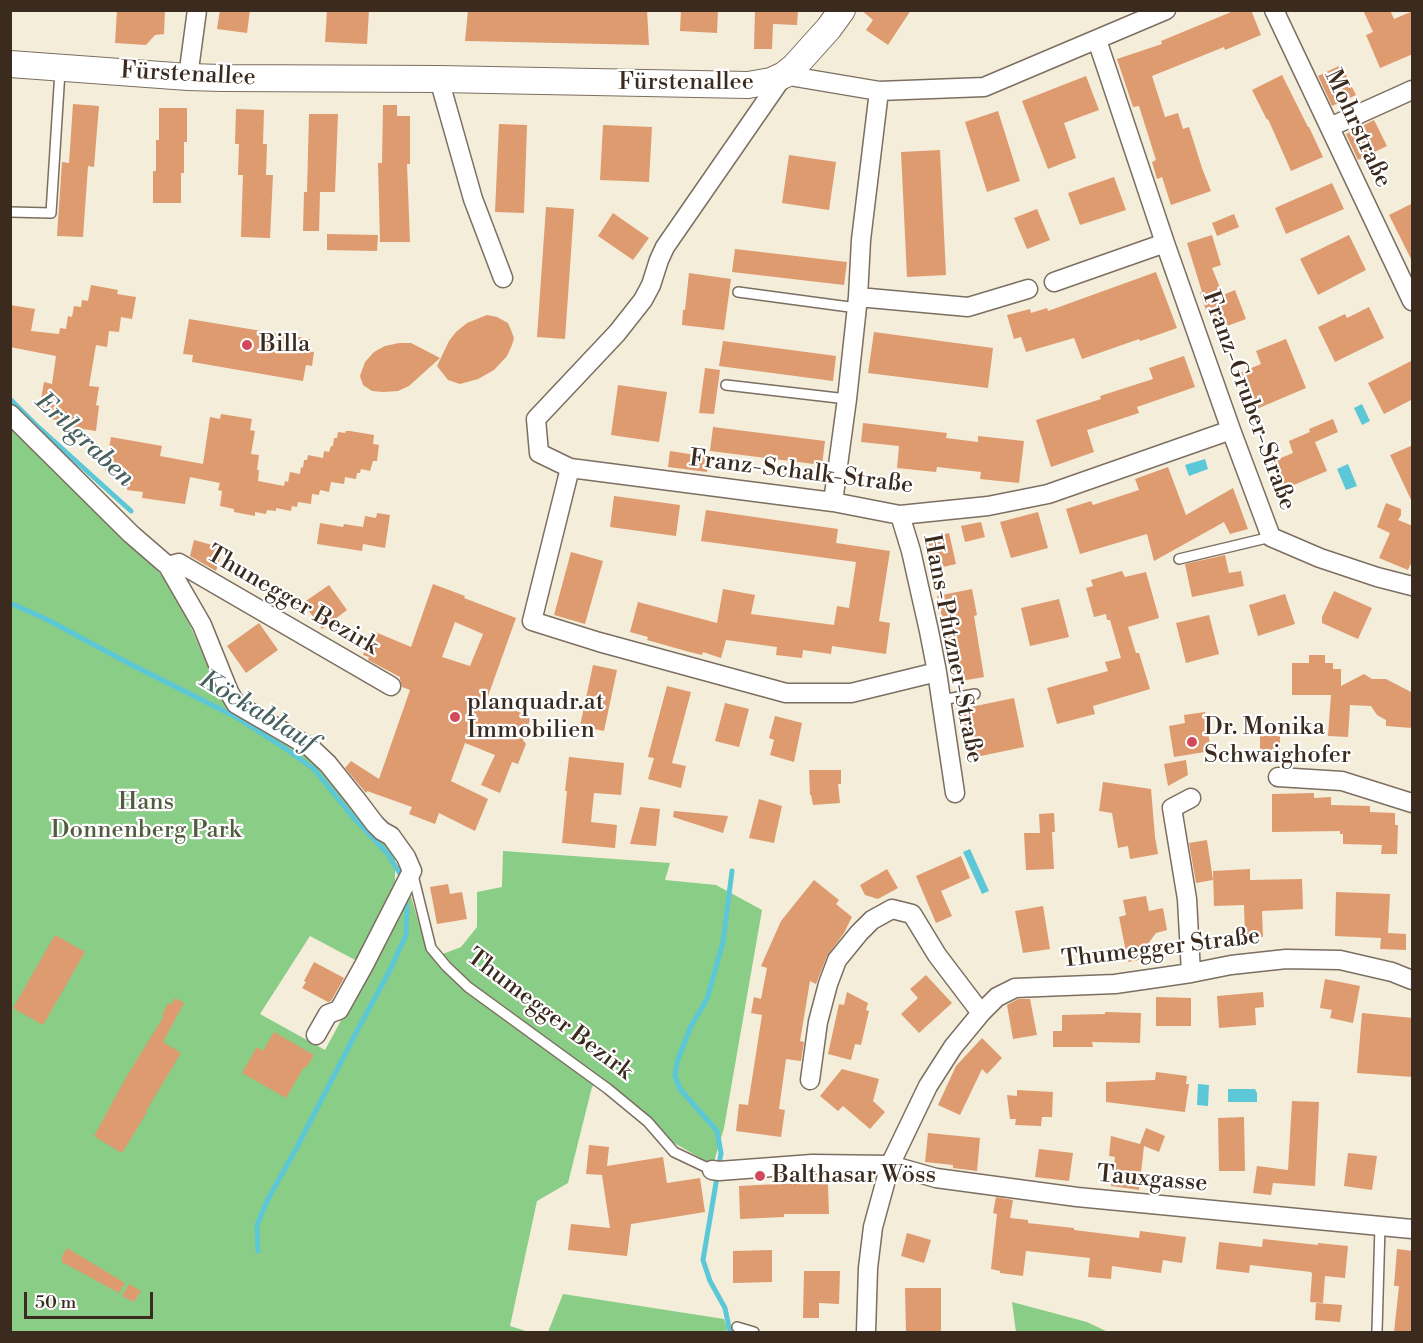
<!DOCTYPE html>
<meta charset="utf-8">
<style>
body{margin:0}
#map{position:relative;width:1423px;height:1343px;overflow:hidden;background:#f4edda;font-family:"Libre Bodoni",serif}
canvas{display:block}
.frame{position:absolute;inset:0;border:12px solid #3b2a1e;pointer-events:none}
.scale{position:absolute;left:24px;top:1292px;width:129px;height:27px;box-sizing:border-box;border:3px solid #3b2a1e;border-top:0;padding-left:8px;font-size:18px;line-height:21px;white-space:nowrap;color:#3b2a1e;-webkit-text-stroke:4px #fff;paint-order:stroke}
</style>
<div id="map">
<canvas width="1423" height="1343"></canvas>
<div class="frame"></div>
<div class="scale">50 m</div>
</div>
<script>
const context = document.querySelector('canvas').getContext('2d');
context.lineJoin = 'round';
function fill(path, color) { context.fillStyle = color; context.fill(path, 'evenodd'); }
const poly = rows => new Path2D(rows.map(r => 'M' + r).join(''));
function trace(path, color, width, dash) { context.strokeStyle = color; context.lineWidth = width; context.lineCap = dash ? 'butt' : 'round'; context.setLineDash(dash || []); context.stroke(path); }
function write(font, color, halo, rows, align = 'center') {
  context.font = font + ' "Libre Bodoni",serif'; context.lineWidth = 4.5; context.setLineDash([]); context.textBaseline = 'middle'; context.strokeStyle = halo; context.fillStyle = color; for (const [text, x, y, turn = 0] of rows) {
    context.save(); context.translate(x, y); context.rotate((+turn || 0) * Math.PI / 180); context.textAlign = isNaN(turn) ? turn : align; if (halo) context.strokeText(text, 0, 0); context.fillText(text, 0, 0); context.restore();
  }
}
const green = poly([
 [10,419,158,571,171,587,180,602,222,699,235,713,253,723,313,761,361,818,395,845,395,884,357,961,310,936,260,1014,325,1050,410,893,427,952,440,955,461,947,477,927,477,892,502,887,503,851,670,863,665,880,716,885,762,910,724,1128,713,1165,674,1143,645,1114,600,1078,592,1087,568,1183,537,1201,510,1326,529,1332,11,1332],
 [563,1294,724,1319,727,1328,726,1332,548,1332],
 [1012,1302,1087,1322,1108,1332,1016,1332]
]);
const water = poly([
 [1362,404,1370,421,1362,425,1354,408],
 [1205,459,1208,469,1189,476,1185,465],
 [1348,464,1357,486,1346,490,1337,469],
 [970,849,989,891,982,894,963,852],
 [1198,1084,1209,1085,1208,1106,1197,1105],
 [1228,1089,1255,1089,1257,1093,1257,1102,1228,1102]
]);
const stream = poly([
 [10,399,36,425,131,511],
 [10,603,46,619,130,664,236,717,286,749,314,769,353,817,388,854,402,877,402,880],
 [258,1251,257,1225,268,1199,296,1149,357,1031,389,972,406,935,407,909,405,898],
 [730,1332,725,1308,710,1281,703,1260,721,1153,717,1131,680,1089,675,1076,677,1062,691,1026,707,999,723,942,732,871]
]);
const building = poly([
 [117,10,165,10,164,34,155,35,146,45,115,43],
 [220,10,250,10,247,33,217,29],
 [327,10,369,10,367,44,325,42],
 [468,10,647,10,649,45,465,41],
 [681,10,718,10,717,33,680,31],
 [755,10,798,10,797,25,773,24,772,49,754,49],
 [861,10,911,10,888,45,866,30,873,20],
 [1236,10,1251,10,1261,35,1225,50,1224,47,1152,76,1165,117,1178,113,1183,129,1189,127,1202,168,1211,191,1171,205,1162,177,1157,179,1152,162,1156,160,1139,106,1133,107,1117,59,1162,44,1161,41],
 [1363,10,1390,10,1394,19,1413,11,1413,54,1380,68,1366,35,1373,32],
 [1341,65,1356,95,1332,106,1318,76],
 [1282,75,1308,127,1309,127,1323,157,1291,171,1268,119,1267,120,1252,90],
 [1086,76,1099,110,1064,123,1076,158,1048,169,1022,101],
 [73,104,99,106,94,167,88,166,83,237,57,236,62,162,69,163],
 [383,105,397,105,397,116,410,116,410,164,407,164,410,242,380,242,378,163,382,163],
 [159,108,187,108,187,142,184,142,184,173,181,173,181,203,153,203,153,171,156,171,156,140,159,140],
 [236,109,264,110,263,144,267,144,266,175,273,175,270,238,241,237,243,175,238,175,239,144,235,144],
 [998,111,1020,181,987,192,965,122],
 [309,114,338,114,335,192,320,192,319,231,303,231,304,192,307,192],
 [1374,120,1387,146,1358,160,1346,134],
 [499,124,527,125,524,213,495,212],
 [603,125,652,127,649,182,600,180],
 [940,150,946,275,907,277,901,152],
 [789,155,836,162,829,210,782,203],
 [1114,177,1126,210,1080,225,1068,193],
 [1332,183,1344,209,1286,234,1275,208],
 [1413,203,1413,263,1389,215],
 [546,207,574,209,565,339,537,337],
 [1037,209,1050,240,1027,249,1014,218],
 [613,213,649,238,633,260,598,236],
 [1234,214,1239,227,1217,236,1212,223],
 [327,234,378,235,377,251,327,250],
 [1212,235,1221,265,1212,268,1223,295,1235,290,1246,319,1219,329,1211,308,1206,310,1200,293,1202,292,1187,243],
 [1349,235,1366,270,1318,295,1300,259],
 [735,249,847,262,844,285,732,272],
 [1156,272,1177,328,1140,341,1139,339,1082,359,1074,338,1026,352,1021,337,1014,339,1007,315,1030,309,1031,313,1047,308,1048,311],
 [689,273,731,279,724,330,682,325,683,310,685,310],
 [91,285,118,290,117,294,136,297,132,319,121,317,119,332,109,331,107,347,96,345,89,386,99,387,96,405,99,406,96,431,70,427,71,422,49,419,50,413,39,411,44,382,52,384,56,356,10,347,10,305,35,309,31,331,59,334,60,328,66,329,68,316,72,317,74,306,81,307,82,300,88,301],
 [1369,307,1384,338,1335,362,1318,327,1345,314,1347,318],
 [487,315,497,317,508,323,511,330,514,338,512,345,507,356,494,370,478,379,460,384,448,380,437,366,449,341,456,332,467,323],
 [189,319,310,339,308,351,314,352,312,366,306,365,303,381,192,362,193,355,183,354],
 [874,332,993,348,988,388,868,373],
 [1286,339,1306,388,1252,411,1237,374,1261,364,1256,351],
 [723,341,836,356,833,381,719,366],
 [399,343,411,343,440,358,409,386,398,391,383,392,372,391,363,385,360,376,365,362,374,352,385,346],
 [1184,356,1195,387,1137,407,1139,413,1087,430,1094,452,1051,467,1036,420,1101,399,1100,396,1153,379,1149,368],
 [1413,360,1413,399,1384,414,1368,383],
 [705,368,720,370,714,414,699,413],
 [618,385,667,392,659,442,611,435],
 [221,414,252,419,250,430,255,431,251,454,259,455,257,470,259,470,258,481,284,486,285,481,288,482,290,472,300,474,301,467,303,468,304,460,307,460,308,455,323,458,324,451,329,452,331,446,333,446,334,438,337,438,338,432,345,433,346,431,350,431,374,435,373,444,379,445,377,461,373,461,370,471,361,469,360,473,357,473,356,479,345,477,344,484,331,482,329,492,320,490,319,495,312,494,311,504,298,502,297,507,292,506,291,511,276,508,276,511,267,510,266,514,255,512,255,516,234,512,234,509,220,506,222,491,218,490,220,483,190,477,185,504,142,498,143,492,127,490,128,479,111,476,105,470,111,437,162,446,160,456,203,464,210,417,220,419],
 [1333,419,1338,432,1315,442,1327,471,1282,490,1271,462,1293,453,1289,441,1310,432,1309,429],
 [863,423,947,433,946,438,978,442,978,436,1024,441,1019,483,980,479,981,472,937,467,936,472,897,468,899,446,861,442],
 [713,427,825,441,822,465,710,451],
 [1413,445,1413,504,1390,455],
 [670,451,709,457,707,472,668,467],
 [1168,467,1186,515,1233,488,1248,529,1230,534,1224,522,1154,561,1147,534,1080,554,1066,509,1091,501,1093,505,1139,490,1135,479],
 [614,496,680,505,676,536,610,527],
 [1386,503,1401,509,1401,515,1398,520,1413,526,1413,559,1408,570,1379,558,1390,533,1377,527],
 [706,510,838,529,836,543,890,551,879,621,890,623,886,654,832,646,831,654,803,650,802,658,776,655,777,647,726,640,721,658,703,652,702,655,686,651,647,640,648,637,630,632,638,602,717,623,723,589,755,595,751,614,834,625,837,606,849,608,856,562,701,541],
 [1038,512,1048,548,1011,558,1000,522],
 [377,513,390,515,385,548,363,544,362,551,317,544,320,523,343,527,344,524,363,527,365,516,376,518],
 [981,522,985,537,965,542,961,526],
 [949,533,956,564,930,570,923,539],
 [194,540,223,548,216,571,190,556],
 [571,552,603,561,585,624,554,615],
 [1225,555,1229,573,1241,571,1244,586,1192,597,1185,564],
 [1122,571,1125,577,1146,572,1159,618,1128,627,1136,653,1139,653,1150,689,1093,706,1095,714,1057,724,1047,688,1108,671,1105,662,1121,658,1110,620,1107,620,1106,614,1094,617,1086,588,1093,586,1091,580],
 [433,584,465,596,464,598,516,618,487,699,531,717,523,740,526,744,518,764,512,762,500,793,481,785,495,755,465,743,451,781,488,799,475,831,439,813,435,824,409,814,412,807,367,791,366,793,345,768,351,761,379,779,410,690,402,687,400,679,400,677,368,660,369,657,363,655,373,631,411,647],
 [455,622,483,634,470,666,442,657],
 [329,585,347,610,322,629,303,603],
 [972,589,977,615,974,616,984,677,955,682,949,649,945,649,943,636,946,635,937,596],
 [1334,591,1372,608,1358,639,1322,623,1322,617],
 [1285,594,1295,624,1258,636,1249,605],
 [1059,599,1069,637,1030,646,1021,608],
 [1209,615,1219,654,1186,663,1176,623],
 [259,623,278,650,246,673,227,646],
 [1309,655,1325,655,1325,663,1333,663,1333,669,1341,669,1341,686,1364,674,1372,679,1386,679,1413,693,1412,728,1386,726,1386,720,1377,715,1371,706,1350,705,1348,737,1328,736,1331,695,1292,695,1292,663,1309,663],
 [593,665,617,670,604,731,580,726],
 [667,686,691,692,672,763,686,766,681,788,648,779,654,758,648,757],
 [1014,698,1024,747,971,758,961,709],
 [725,703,749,709,739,747,715,741],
 [1205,712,1211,751,1174,757,1169,726,1185,723,1184,715],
 [775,716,802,723,794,762,770,755,774,740,769,738],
 [1260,736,1280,736,1280,757,1260,756],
 [569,757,624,763,621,795,594,793,591,822,617,825,615,848,562,843,567,791,565,791],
 [1186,760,1188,775,1168,786,1164,764],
 [809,770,841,770,841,784,838,784,840,803,813,805,811,795,810,795],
 [1103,782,1151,789,1155,837,1158,854,1130,859,1128,846,1118,848,1112,813,1099,811],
 [1314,793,1314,798,1331,797,1331,805,1370,806,1370,812,1395,813,1395,825,1398,825,1397,854,1381,854,1382,845,1343,844,1343,834,1340,834,1340,831,1272,832,1272,794],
 [759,799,782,806,774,843,749,838],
 [640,807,660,809,656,846,630,844],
 [674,811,728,816,723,833,673,817],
 [1054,813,1055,832,1052,832,1054,869,1026,870,1024,833,1040,833,1039,814],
 [1207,840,1213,880,1196,883,1189,843],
 [961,856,970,878,941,891,952,916,936,923,916,876],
 [887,869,898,888,878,899,865,895,860,885],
 [1250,869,1250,880,1302,879,1303,909,1262,911,1263,937,1245,938,1244,905,1214,906,1213,871],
 [814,880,839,900,836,904,852,917,844,933,827,956,816,984,810,981,800,1041,804,1042,801,1061,786,1059,779,1109,785,1110,781,1137,736,1131,739,1104,748,1105,762,1015,751,1013,754,997,761,999,767,968,761,966,781,921],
 [448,884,450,894,462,892,467,919,437,924,430,887],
 [1336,892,1390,894,1388,933,1406,934,1406,950,1380,949,1381,938,1335,936],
 [1146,896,1149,911,1163,908,1167,930,1156,933,1147,945,1150,958,1128,962,1119,917,1126,915,1123,900],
 [1043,906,1050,949,1023,953,1015,911],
 [55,935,85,952,43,1025,13,1008],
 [314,962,344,978,331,1001,328,1002,302,988,306,982,304,981],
 [926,975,952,1003,919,1033,901,1014,918,998,910,989],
 [1325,979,1360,986,1353,1023,1330,1018,1332,1010,1320,1008],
 [847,992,868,1003,866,1010,869,1011,861,1045,855,1044,851,1060,828,1054,839,1004,844,1005],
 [1263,992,1264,1007,1255,1008,1256,1025,1219,1028,1217,996],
 [1156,997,1191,998,1191,1026,1156,1026],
 [175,998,184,1003,163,1042,181,1053,146,1111,147,1112,122,1153,94,1136,128,1074,164,1016,162,1015,168,1003,171,1005],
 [1018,999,1030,999,1037,1035,1013,1039,1007,1005],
 [1105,1012,1141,1013,1140,1043,1092,1042,1093,1047,1053,1047,1053,1031,1062,1031,1062,1015,1105,1014],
 [1362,1013,1413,1018,1413,1077,1357,1073],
 [274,1032,314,1055,306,1068,304,1067,286,1098,242,1073,257,1047,263,1051],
 [982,1038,1002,1058,987,1074,982,1069,960,1115,938,1105,956,1066],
 [842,1069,879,1079,873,1101,885,1112,870,1129,843,1106,838,1111,820,1096],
 [1156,1072,1187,1076,1186,1084,1189,1084,1185,1112,1106,1102,1106,1082,1155,1080],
 [1017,1090,1053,1092,1052,1117,1042,1117,1041,1126,1015,1125,1016,1119,1010,1119,1007,1095,1017,1096],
 [1292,1101,1319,1102,1315,1186,1273,1183,1271,1195,1253,1193,1257,1166,1288,1170],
 [1244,1117,1245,1171,1219,1171,1218,1118],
 [1146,1128,1165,1136,1159,1152,1144,1146,1139,1190,1111,1186,1115,1157,1109,1156,1111,1136,1140,1144],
 [928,1133,980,1138,977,1171,953,1168,953,1165,925,1162],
 [589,1145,609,1147,607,1166,663,1157,667,1183,700,1178,705,1212,631,1224,627,1256,568,1250,571,1224,610,1228,602,1175,586,1174],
 [1039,1149,1073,1153,1069,1181,1035,1177],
 [1348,1153,1377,1156,1372,1190,1344,1186],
 [778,1184,828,1184,829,1214,784,1214,784,1217,740,1219,739,1186],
 [996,1197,1013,1200,1010,1218,1028,1220,1028,1223,1074,1228,1074,1230,1139,1238,1140,1231,1186,1237,1182,1263,1163,1260,1161,1273,1112,1266,1111,1279,1088,1277,1090,1258,1026,1251,1023,1276,1000,1273,1000,1271,991,1269,997,1214,993,1213],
 [907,1233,931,1240,924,1263,901,1256],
 [1263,1239,1318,1245,1318,1243,1348,1246,1345,1278,1325,1276,1323,1303,1310,1302,1312,1274,1311,1272,1250,1265,1249,1273,1216,1269,1219,1242,1262,1247],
 [67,1248,125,1283,119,1293,62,1262,62,1257],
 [1397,1249,1413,1251,1413,1332,1394,1332,1399,1286,1394,1286],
 [772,1250,772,1282,733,1283,733,1251],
 [804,1271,840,1271,839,1304,819,1303,819,1318,803,1318],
 [129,1284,141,1291,134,1302,122,1296],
 [905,1288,941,1288,941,1332,906,1332],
 [1316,1303,1342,1305,1340,1322,1315,1320]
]);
const lane = poly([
 [10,212,51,213,60,71],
 [738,292,857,308],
 [726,385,847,399],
 [1179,559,1271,537],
 [941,700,975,694],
 [413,875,431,948,446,966,468,987,608,1089,648,1122,674,1152,712,1170],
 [737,1327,754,1332],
 [1377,1331,1380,1226]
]);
const street = poly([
 [1274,10,1412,301],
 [1097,40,1165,243,1231,430,1271,537,1320,558,1377,577,1412,586],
 [188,77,197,10],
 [439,79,473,199,503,278],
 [1330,127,1412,90],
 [1054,282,1165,243],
 [858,297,968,307,1028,289],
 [10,414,131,534,168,566,202,625,229,692,236,704,310,747,328,764,356,799,375,824,382,831,391,836,406,857,412,871,364,965,339,1010,328,1014,316,1035],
 [570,468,833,502,900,515,988,506,1048,494,1231,430],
 [833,502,847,399,858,297,861,240,879,91],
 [900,515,911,551,929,631,937,672,955,793],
 [168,566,179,563,391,686],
 [937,672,851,693,786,693,599,642,532,621,570,468,539,453,536,419,617,333,643,300,651,285,659,260,665,247,784,75,879,91,984,87,1166,10],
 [1278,777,1342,781,1412,803],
 [1191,973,1187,899,1172,808,1191,798],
 [810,1080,818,1022,828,984,837,960,859,933,872,920,892,909,912,914,937,955,981,1013],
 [712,1170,719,1171,812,1164,890,1165,936,1178,1077,1197,1412,1229],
 [866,1332,868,1268,873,1227,890,1165,928,1086,953,1047,981,1013,997,997,1015,988,1115,984,1191,973,1231,965,1286,959,1340,960,1392,972,1412,980]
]);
const secondary = poly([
 [10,64,188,77,222,78,439,79,748,85,771,81,784,75,794,67,829,28,842,10]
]);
const markers = [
 [247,345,6,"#d1495b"],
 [455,717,6,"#d1495b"],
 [1192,742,6,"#d1495b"],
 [760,1176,6,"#d1495b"]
];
const streetNames = [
 ["Fürstenallee",188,75,3],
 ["Fürstenallee",686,83],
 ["Mohrstraße",1357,129,65],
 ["Franz-Gruber-Straße",1248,401,70],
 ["Franz-Schalk-Straße",801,473,7],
 ["Thunegger Bezirk",292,601,30],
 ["Hans-Pfitzner-Straße",952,649,79],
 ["Thumegger Straße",1161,949,-7],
 ["Thumegger Bezirk",549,1015,37],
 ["Tauxgasse",1152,1180,5]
];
const poiNames = [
 ["Billa",259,345],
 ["planquadr.at",467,703],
 ["Immobilien",467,731],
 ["Dr. Monika",1204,728],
 ["Schwaighofer",1204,756],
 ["Balthasar Wöss",772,1176]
];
const parkNames = [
 ["Hans",146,803],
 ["Donnenberg Park",146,831]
];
const waterNames = [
 ["Ertlgraben",84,441,43],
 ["Köckablauf",257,712,31]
];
fill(green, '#89cd86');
fill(water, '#5cc7d7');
trace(stream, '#5cc7d7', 5);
fill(building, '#de9b6f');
trace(lane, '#7c6e60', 12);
trace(street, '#7c6e60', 21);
trace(secondary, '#7c6e60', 28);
trace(lane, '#fff', 9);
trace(street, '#fff', 18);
trace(secondary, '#fff', 26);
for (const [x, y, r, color] of markers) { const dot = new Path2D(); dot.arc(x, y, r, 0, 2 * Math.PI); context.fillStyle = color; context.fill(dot); trace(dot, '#fff', 2); }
write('24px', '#3b2a1e', '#fff', streetNames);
write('24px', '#3b2a1e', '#fff', poiNames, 'left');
write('24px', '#525b3d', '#fff', parkNames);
write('italic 26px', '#47615f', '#fff', waterNames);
</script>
